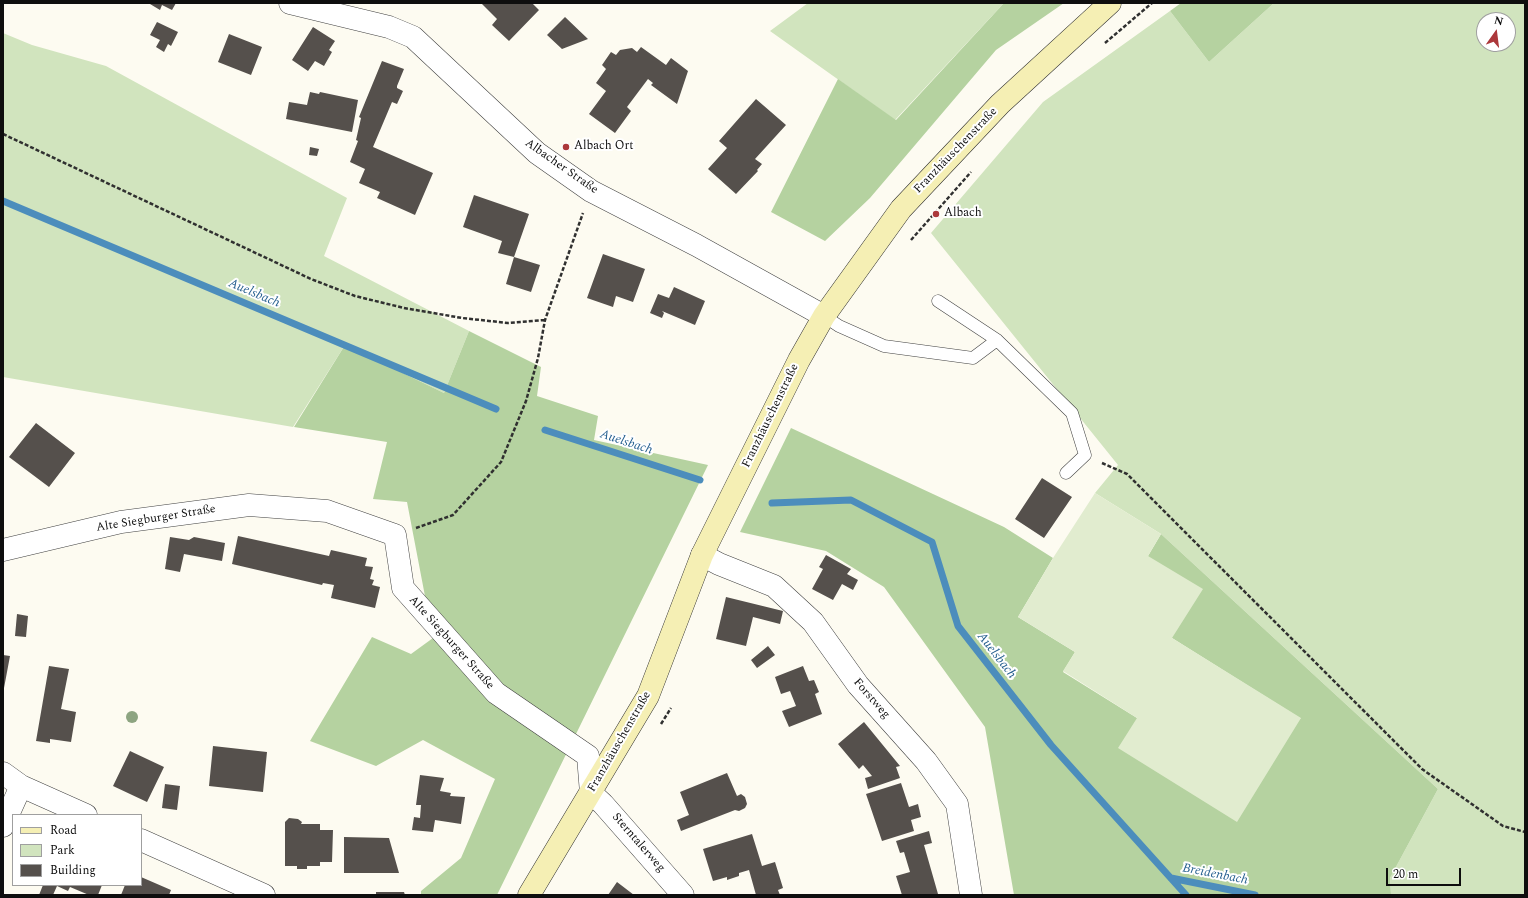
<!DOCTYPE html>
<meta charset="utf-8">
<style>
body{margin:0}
#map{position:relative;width:1528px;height:898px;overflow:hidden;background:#fdfbf1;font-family:Spectral,serif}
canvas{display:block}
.frame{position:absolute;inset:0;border:4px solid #0e0e0e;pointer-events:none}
.legend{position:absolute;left:12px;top:814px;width:130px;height:72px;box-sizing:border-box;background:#fff;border:1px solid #9f9f9f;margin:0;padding:5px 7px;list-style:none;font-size:12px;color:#0e0e0e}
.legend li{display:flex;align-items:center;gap:8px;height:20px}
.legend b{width:20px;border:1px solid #9f9f9f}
.north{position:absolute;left:1476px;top:12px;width:40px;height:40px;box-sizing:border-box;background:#fff;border:1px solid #9f9f9f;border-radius:50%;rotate:14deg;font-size:11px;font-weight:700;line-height:16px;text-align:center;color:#0e0e0e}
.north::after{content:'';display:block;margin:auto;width:14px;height:18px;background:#ac383b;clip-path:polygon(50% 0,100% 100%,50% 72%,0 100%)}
.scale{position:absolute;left:1386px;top:868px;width:75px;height:18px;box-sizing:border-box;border:2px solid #0e0e0e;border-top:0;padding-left:5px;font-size:12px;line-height:14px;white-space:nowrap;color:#0e0e0e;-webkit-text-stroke:3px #fff;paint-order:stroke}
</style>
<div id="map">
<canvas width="1528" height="898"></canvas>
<div class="frame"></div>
<ul class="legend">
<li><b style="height:5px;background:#f5efb4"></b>Road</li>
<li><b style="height:11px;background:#d1e4be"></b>Park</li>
<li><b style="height:11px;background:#55504c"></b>Building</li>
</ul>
<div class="north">N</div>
<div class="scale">20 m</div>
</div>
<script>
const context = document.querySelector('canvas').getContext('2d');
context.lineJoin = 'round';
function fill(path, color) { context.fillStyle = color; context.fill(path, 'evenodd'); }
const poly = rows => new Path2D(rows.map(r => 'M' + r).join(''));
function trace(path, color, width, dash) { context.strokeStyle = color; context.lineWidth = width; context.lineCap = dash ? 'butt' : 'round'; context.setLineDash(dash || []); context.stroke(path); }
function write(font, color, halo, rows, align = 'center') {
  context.font = font + ' Spectral,serif'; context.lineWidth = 4; context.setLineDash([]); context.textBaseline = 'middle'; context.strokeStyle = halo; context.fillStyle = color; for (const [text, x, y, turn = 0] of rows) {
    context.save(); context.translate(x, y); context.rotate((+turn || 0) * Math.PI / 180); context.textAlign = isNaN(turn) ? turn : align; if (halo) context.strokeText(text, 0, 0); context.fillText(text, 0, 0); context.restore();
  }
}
const green = poly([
 [808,3,1004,3,895,120,770,31],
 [1274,3,1525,3,1525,895,1391,895,1390,878,1438,789,1161,534,1095,493,1118,465,931,233,1043,102,1170,11,1209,62],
 [1484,20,1508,20,1508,44,1484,44],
 [3,33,32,45,106,66,347,198,324,256,469,331,444,393,345,345,293,427,3,377]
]);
const forest = poly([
 [1004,3,1064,3,996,50,870,198,825,241,771,212,838,79,896,120],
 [1181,3,1274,3,1209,62,1170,11],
 [469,331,541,367,537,396,598,416,594,440,708,465,497,895,421,895,421,891,461,858,495,779,423,740,376,766,310,741,372,637,411,654,433,638,407,502,373,499,387,442,294,427,345,345,444,393],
 [791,428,1004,527,1053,558,1018,617,1075,652,1063,672,1137,718,1301,719,1172,638,1148,556,1161,534,1438,789,1390,878,1391,895,1014,895,985,727,884,587,826,551,740,532]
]);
const pitch = poly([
 [1095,493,1161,534,1148,556,1203,589,1172,638,1301,718,1237,822,1118,748,1137,718,1063,671,1075,652,1018,617,1053,558]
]);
const stream = poly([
 [3,201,496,409],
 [545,430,700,480],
 [772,503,851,500,932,542,958,626,1051,745,1186,895],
 [1171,878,1255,895]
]);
const building = poly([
 [151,3,176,3,172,10,162,5,160,10,150,4],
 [481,3,532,3,539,10,509,41,492,25,497,19],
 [565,17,588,39,562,49,547,35],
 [157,22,178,32,171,46,168,44,164,52,156,47,160,40,150,35],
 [313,27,335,41,329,50,332,52,324,66,315,61,308,71,292,60],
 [229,34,262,47,251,75,218,62],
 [641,47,666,65,671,58,688,71,677,104,651,85,653,83,648,79,627,107,631,111,615,133,589,114,606,91,596,83,606,69,602,65,611,52,616,55,620,50,632,48,637,52],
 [382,61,404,69,397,86,397,88,403,91,397,104,392,102,373,147,433,173,415,215,377,198,380,192,359,183,365,169,350,162,358,141,356,140,361,118,359,117],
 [310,92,319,94,320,92,358,100,352,132,286,119,289,102,307,105],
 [756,99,786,125,755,159,762,164,757,170,758,171,736,194,708,169,727,148,719,141],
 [310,147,319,149,317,156,309,155],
 [474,195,529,214,514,257,540,265,531,292,506,284,514,257,498,253,502,241,463,227],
 [603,254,645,269,633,302,616,296,613,307,587,298],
 [674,287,705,301,695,325,662,311,664,313,662,318,650,313,658,294,669,298],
 [36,423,75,453,49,487,9,457],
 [1042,478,1072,497,1044,538,1015,519],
 [238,536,329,556,331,550,367,558,365,566,373,567,370,579,374,580,372,585,380,587,375,608,331,598,334,585,323,583,322,585,232,564],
 [170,537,189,540,194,537,225,543,222,561,184,554,180,572,165,569],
 [826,555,851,569,847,574,858,580,853,590,842,584,833,600,812,589,823,569,819,567],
 [726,597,783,611,780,624,753,617,746,646,716,639],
 [17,614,28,616,26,637,15,636],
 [768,646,775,655,757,668,751,660],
 [3,655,10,656,4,688,3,688],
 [49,666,69,669,61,709,76,712,71,742,50,739,50,743,36,741],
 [803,666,809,681,814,680,819,692,815,694,822,714,789,727,782,711,796,706,790,691,781,694,775,677],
 [864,722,900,766,896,767,900,778,868,789,865,778,872,776,863,765,859,769,838,744],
 [213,746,267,752,263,792,209,786],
 [130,751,164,767,147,802,113,786],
 [727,773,737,796,741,794,745,797,747,804,745,808,739,811,735,810,681,831,677,820,689,815,680,792],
 [420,775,444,778,440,791,451,793,450,796,465,797,461,824,435,820,433,832,412,830,414,817,420,818,421,805,416,805],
 [901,783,909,807,918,804,921,817,911,820,914,831,882,841,866,794],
 [165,784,180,786,177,810,162,808],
 [289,818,298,819,302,822,301,824,320,824,320,830,333,830,332,862,320,862,320,866,307,866,307,869,297,869,297,866,285,866,285,822],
 [929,831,932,843,924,845,938,894,902,895,896,876,910,872,904,852,900,853,896,841],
 [752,834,762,866,775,862,783,888,778,890,780,895,756,895,749,870,739,873,739,876,727,880,727,877,713,881,703,849],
 [344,837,389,838,399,873,344,873],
 [141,877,171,890,169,895,121,895,125,885,141,885],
 [617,882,634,895,608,895],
 [43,885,57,886,53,895,39,895],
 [58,885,102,885,98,895,89,895,70,887,68,891,57,886],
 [376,892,404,892,405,895,376,895]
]);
const path = poly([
 [1105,43,1152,3],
 [3,134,311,279,355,296,404,308,462,318,508,323,545,320],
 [911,240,971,172],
 [1102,463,1127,474,1422,769,1503,826,1525,832],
 [416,528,453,515,501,462,526,401,538,358,545,320,583,213],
 [661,724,671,708]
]);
const lane = poly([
 [938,301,997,340,1072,413,1085,455,1066,473],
 [824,316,839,326,884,346,973,358,997,340]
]);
const street = poly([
 [290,3,389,27,413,37,537,153,591,191,696,245,824,316],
 [3,550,121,522,249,505,327,511,395,535,403,588,496,693,588,756,591,793,603,804,683,895],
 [702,555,719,564,774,586,813,622,858,685,926,761,957,804,971,895],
 [3,773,21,786,86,815],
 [3,826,21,786],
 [141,840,264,895]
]);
const secondary = poly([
 [529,895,648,696,702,555,799,360,824,316,901,209,1000,104,1110,3]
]);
const trees = [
 [132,717]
];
const markers = [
 [566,147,4,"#ac383b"],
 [936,214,4,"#ac383b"]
];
const poiNames = [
 ["Albach Ort",574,147],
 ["Albach",944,214]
];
const streetNames = [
 ["Franzhäuschenstraße",956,151,-46],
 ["Albacher Straße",561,167,35],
 ["Franzhäuschenstraße",771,416,-64],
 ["Alte Siegburger Straße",156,519,-9],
 ["Alte Siegburger Straße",451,643,48],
 ["Forstweg",871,699,49],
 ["Franzhäuschenstraße",620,742,-60],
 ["Sterntalerweg",638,843,49]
];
const waterNames = [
 ["Auelsbach",254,294,23],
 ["Auelsbach",626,443,18],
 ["Auelsbach",996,656,52],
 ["Breidenbach",1215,875,11]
];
fill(green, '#d1e4be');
fill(forest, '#b5d2a0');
fill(pitch, '#e1eccf');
trace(stream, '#4c8dbc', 7);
fill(building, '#55504c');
trace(lane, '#414141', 13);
trace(street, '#414141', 23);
trace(secondary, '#303030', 23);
trace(path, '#303030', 2.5, [4, 2]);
trace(lane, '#fff', 12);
trace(street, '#fff', 22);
trace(secondary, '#f5efb4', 22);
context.fillStyle = '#8da481';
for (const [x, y] of trees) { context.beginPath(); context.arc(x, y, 6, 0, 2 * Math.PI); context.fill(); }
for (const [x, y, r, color] of markers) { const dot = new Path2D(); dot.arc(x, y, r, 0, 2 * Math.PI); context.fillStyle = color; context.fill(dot); trace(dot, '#fff', 1.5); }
write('12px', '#0e0e0e', '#fff', poiNames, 'left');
write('12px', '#0e0e0e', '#fff', streetNames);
write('italic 13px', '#276090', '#fff', waterNames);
</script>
